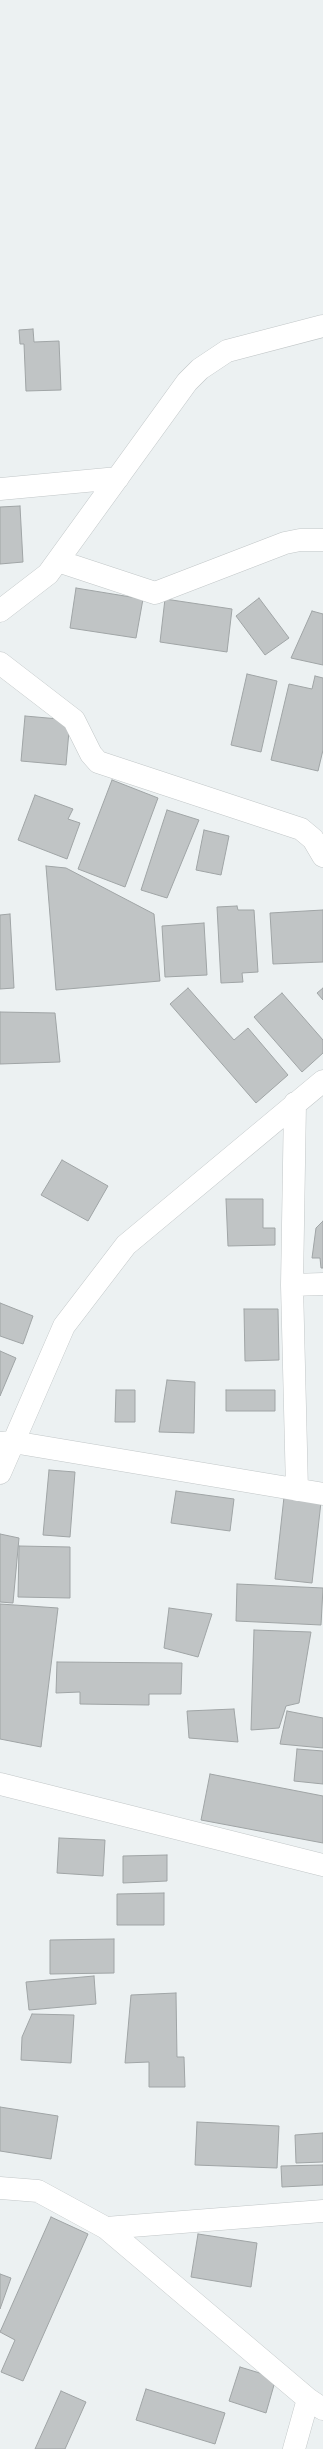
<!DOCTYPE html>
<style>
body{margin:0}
canvas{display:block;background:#ecf1f2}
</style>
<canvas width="323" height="2449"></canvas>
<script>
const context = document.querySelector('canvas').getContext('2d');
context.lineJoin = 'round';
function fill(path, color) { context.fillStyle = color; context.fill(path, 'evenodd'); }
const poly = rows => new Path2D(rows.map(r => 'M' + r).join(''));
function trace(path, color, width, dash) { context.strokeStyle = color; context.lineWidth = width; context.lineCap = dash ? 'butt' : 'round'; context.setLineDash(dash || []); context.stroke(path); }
const building = poly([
 [33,329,34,342,59,341,61,390,26,391,24,344,20,344,19,330,33,329],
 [20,506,23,562,0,564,0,507,20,506],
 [76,588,143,599,136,638,70,628,76,588],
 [259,598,289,638,265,655,236,616,259,598],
 [165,599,232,609,227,652,160,642,165,599],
 [312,611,323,614,323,665,291,658,312,611],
 [247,674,277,681,261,752,231,745,247,674],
 [315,676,323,678,323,750,318,771,271,760,289,684,312,689,315,676],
 [25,716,70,720,66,765,21,761,25,716],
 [112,780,158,798,125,887,78,869,112,780],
 [35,795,73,809,68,819,80,823,67,859,18,840,35,795],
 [167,810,199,820,167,898,141,890,167,810],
 [204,830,229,836,221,875,196,870,204,830],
 [46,866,66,868,154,914,160,981,56,990,46,866],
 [237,906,238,910,254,910,258,972,242,973,243,982,221,983,217,907,237,906],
 [323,910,323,962,273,964,270,913,323,910],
 [10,914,14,988,0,989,0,915,10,914],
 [204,923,207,975,165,977,162,926,204,923],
 [188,988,234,1040,248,1028,288,1075,256,1103,170,1004,188,988],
 [323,988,323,1000,317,993,323,988],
 [282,993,323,1040,323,1053,302,1072,254,1017,282,993],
 [0,1012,55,1013,60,1062,0,1064,0,1012],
 [62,1160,108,1186,88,1221,41,1195,62,1160],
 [226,1199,263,1199,263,1228,275,1228,275,1245,228,1246,226,1199],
 [323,1221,323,1268,321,1268,320,1258,312,1258,316,1228,323,1221],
 [0,1303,33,1316,23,1344,0,1336,0,1303],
 [244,1309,278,1309,279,1360,245,1361,244,1309],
 [0,1351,16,1358,0,1396,0,1351],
 [167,1380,195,1382,194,1433,159,1432,167,1380],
 [116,1390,135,1390,135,1422,115,1422,116,1390],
 [226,1390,275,1390,275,1411,226,1411,226,1390],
 [49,1470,75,1472,70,1537,43,1535,49,1470],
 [176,1491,234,1499,230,1531,171,1523,176,1491],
 [284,1497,321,1502,312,1583,275,1579,284,1497],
 [0,1534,19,1538,13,1603,0,1602,0,1534],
 [19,1546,70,1547,70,1598,18,1597,19,1546],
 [237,1584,323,1588,321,1625,236,1621,237,1584],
 [0,1604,58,1608,41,1747,0,1739,0,1604],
 [169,1608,212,1614,198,1657,164,1648,169,1608],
 [254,1630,311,1632,299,1703,286,1706,279,1728,251,1730,254,1630],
 [57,1662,182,1663,181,1694,149,1694,149,1705,80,1704,80,1692,56,1693,57,1662],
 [234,1709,238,1742,189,1738,187,1711,234,1709],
 [287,1711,323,1718,323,1748,280,1744,287,1711],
 [297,1749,323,1751,323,1784,294,1781,297,1749],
 [210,1774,323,1796,323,1843,201,1820,210,1774],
 [59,1838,105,1840,103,1876,57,1873,59,1838],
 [167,1855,167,1881,123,1883,123,1856,167,1855],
 [164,1893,164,1925,117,1925,117,1894,164,1893],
 [114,1939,114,1973,50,1974,50,1940,114,1939],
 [94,1976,96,2004,29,2010,26,1982,94,1976],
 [176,1993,177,2057,184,2057,185,2087,149,2087,149,2062,125,2063,131,1995,176,1993],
 [32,2014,74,2015,71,2063,21,2060,22,2037,32,2014],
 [0,2107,58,2116,51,2159,0,2151,0,2107],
 [197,2122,279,2126,277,2168,195,2165,197,2122],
 [323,2133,323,2162,296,2163,295,2135,323,2133],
 [323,2165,323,2185,282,2187,281,2166,323,2165],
 [51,2217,88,2234,23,2381,1,2372,15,2340,0,2332,51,2217],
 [198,2234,257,2243,251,2287,191,2277,198,2234],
 [0,2274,11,2278,0,2309,0,2274],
 [240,2367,276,2378,266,2413,229,2401,240,2367],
 [146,2389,225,2413,215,2444,136,2420,146,2389],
 [61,2391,86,2402,65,2449,35,2449,61,2391]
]);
const minor = poly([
 [0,489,118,478],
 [58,561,155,593,285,543,300,540,323,540],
 [0,611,48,574,187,382,200,369,227,351,323,326],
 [0,663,74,720,91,754,98,762,301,829,313,839,323,856],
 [295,1103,292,1285,297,1490],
 [292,1285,323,1284],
 [0,1443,13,1442,323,1494],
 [0,1473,64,1326,126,1245,323,1081],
 [0,1784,323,1865],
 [0,2188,38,2191,106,2228,308,2399,323,2409],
 [106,2228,323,2211],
 [294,2449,308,2399]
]);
fill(building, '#c0c4c5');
trace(building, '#a0a5a6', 1);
trace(minor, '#c2c7c8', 23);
trace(minor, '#fff', 22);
</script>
